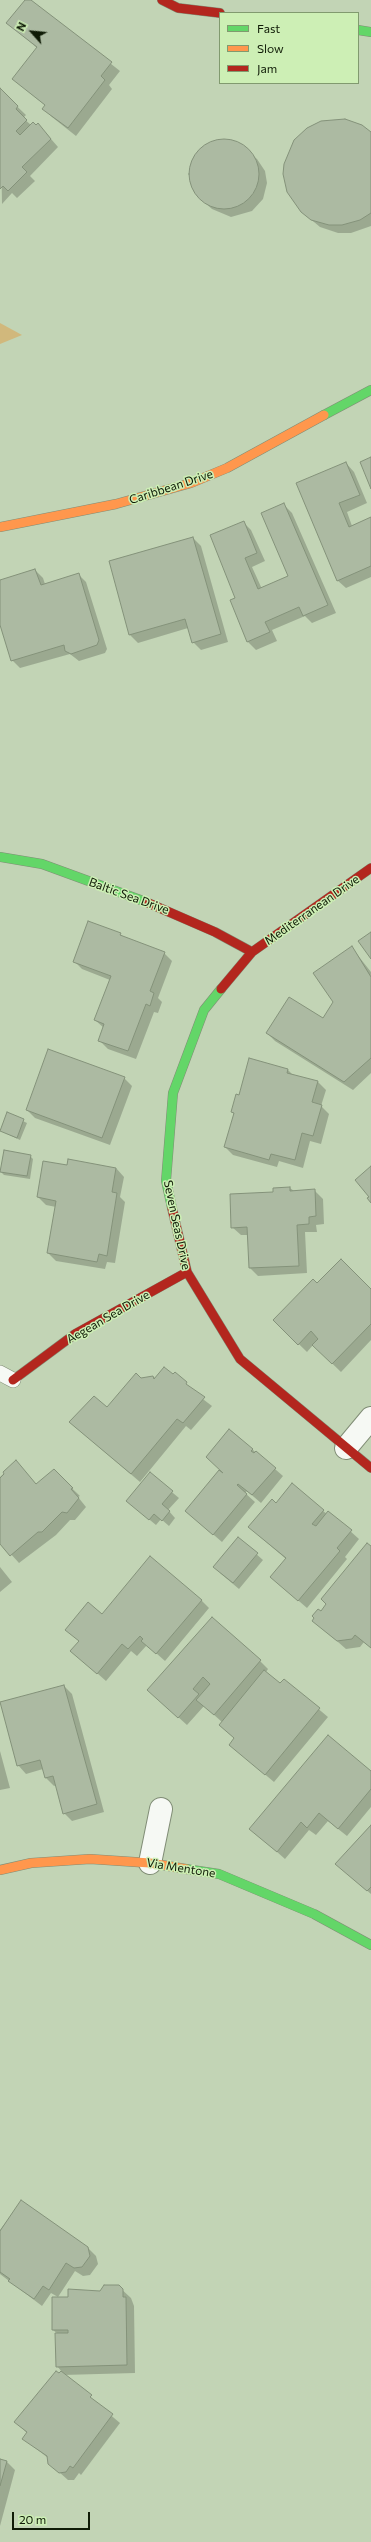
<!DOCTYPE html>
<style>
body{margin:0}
#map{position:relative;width:371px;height:2542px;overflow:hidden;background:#c2d4b5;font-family:Commissioner,sans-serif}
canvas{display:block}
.legend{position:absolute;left:219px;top:12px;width:140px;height:72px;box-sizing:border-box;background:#cdefb5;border:1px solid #819a6f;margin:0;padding:5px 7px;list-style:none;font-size:12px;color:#0f1b06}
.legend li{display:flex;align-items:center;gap:8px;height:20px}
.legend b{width:20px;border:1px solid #819a6f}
.north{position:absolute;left:12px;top:12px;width:40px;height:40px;-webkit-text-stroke:3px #cdefb5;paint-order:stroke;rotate:297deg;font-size:11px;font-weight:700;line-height:16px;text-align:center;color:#0f1b06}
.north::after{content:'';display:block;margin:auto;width:14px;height:18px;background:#0f1b06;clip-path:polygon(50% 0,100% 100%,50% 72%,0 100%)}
.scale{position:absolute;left:12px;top:2512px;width:78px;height:18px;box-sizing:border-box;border:2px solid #0f1b06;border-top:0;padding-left:5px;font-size:12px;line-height:14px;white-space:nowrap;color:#0f1b06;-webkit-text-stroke:3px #cdefb5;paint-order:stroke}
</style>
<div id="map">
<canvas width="371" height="2542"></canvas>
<ul class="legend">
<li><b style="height:5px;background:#63d668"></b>Fast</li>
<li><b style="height:5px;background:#ff974d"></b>Slow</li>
<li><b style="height:5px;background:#b3261e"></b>Jam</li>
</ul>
<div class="north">N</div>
<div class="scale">20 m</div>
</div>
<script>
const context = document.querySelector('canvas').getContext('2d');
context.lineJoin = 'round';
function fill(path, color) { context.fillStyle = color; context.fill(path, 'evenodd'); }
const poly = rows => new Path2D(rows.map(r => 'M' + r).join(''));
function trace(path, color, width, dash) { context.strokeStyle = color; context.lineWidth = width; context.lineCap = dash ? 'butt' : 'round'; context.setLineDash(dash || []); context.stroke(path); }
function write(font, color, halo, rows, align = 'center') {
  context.font = font + ' Commissioner,sans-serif'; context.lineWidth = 3; context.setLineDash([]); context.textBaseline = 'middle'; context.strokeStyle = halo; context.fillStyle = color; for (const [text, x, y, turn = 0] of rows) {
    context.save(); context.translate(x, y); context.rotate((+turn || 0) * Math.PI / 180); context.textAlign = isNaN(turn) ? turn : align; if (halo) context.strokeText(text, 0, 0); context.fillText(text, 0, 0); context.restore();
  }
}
const green = poly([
 [0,323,22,335,0,344]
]);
const shadow = poly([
 [26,0,30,0,120,71,109,85,112,89,76,136,52,117,44,109,46,106,13,79,37,48,8,23],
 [0,90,26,115,23,118,31,125,38,124,58,147,30,176,35,181,17,198,12,193,2,204],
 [371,133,371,226,351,233,338,233,320,227,302,212],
 [228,140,239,144,257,159,265,171,267,183,263,199,252,211,231,217,212,209,203,201,193,188,191,172,194,160,200,150,217,141],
 [346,463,354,472,367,503,347,512,352,526,371,518,371,577,346,588,337,580,298,484],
 [284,505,292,513,336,613,312,623,305,616,272,630,277,641,256,650,248,642,231,601,236,598,243,522,251,530,265,561,252,567,262,589,289,577],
 [193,538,201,546,228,642,201,650,193,642,188,628,138,643,130,635],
 [35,570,43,578,45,584,78,574,86,582,107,649,105,653,79,661,70,654,20,668,12,660,0,622,0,581],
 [120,934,125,938,164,953,172,961,158,998,162,1002,158,1013,154,1012,136,1059,108,1049,99,1040,104,1028,95,1020,110,980,82,969,74,961],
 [352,948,371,972,371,1073,353,1090,275,1041,267,1033,324,1019,334,1002],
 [250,1059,288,1070,293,1075,318,1082,326,1090,321,1106,329,1114,321,1144,310,1141,303,1168,279,1161,277,1167,233,1155,225,1147,234,1114,232,1112,239,1097],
 [124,1078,132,1086,110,1145,35,1118,27,1110],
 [8,1114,27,1123,20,1140,1,1131],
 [30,1156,33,1159,30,1179,4,1175,1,1172],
 [68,1166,116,1168,124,1177,120,1197,125,1202,115,1263,107,1262,105,1269,56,1261,48,1253,56,1207,46,1205,38,1197],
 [290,1188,294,1191,314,1190,323,1199,324,1224,316,1225,317,1232,305,1232,307,1273,258,1276,250,1268,248,1235,241,1235,232,1227,274,1193],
 [317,1285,371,1290,371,1340,341,1372,313,1345,307,1352,274,1320],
 [153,1377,191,1390,212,1406,191,1430,186,1426,140,1482,78,1429,107,1409,141,1379],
 [230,1430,283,1476,261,1503,247,1491,245,1493,255,1502,222,1542,186,1511,219,1471,224,1473],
 [16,1462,37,1485,54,1471,80,1496,78,1497,86,1507,75,1520,70,1520,56,1535,19,1563,0,1542,0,1477],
 [150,1474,179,1498,168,1510,175,1518,169,1526,161,1519,156,1525,134,1507],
 [276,1504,323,1511,327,1514,329,1512,359,1539,345,1557,347,1559,307,1608,271,1577,286,1559,258,1535],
 [238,1538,263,1560,239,1589,220,1573],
 [371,1547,371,1648,364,1642,360,1647,346,1649,314,1621],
 [0,1567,12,1582,0,1592],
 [201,1600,209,1608,165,1661,147,1645,137,1656,131,1651,106,1681,72,1651,80,1642,67,1630,102,1615],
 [212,1619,260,1661,268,1669,266,1672,281,1685,284,1680,328,1717,274,1782,230,1745,235,1739,220,1725,222,1722,204,1706,187,1725,148,1690],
 [64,1686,72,1694,104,1812,72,1821,64,1813,57,1785,54,1786,46,1778,43,1769,26,1774,18,1765],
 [0,1751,10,1788,0,1790],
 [371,1772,371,1807,347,1836,328,1821,316,1835,309,1830,285,1859,251,1829],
 [371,1825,371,1894,336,1864],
 [21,2202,88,2248,96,2256,98,2264,90,2275,83,2276,75,2271,58,2297,51,2293,42,2306,0,2274,0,2230],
 [118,2286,131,2298,134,2306,135,2373,63,2375,120,2423,81,2475,79,2473,74,2480,68,2480,49,2463,48,2458,23,2438,27,2433,15,2422,62,2372,57,2366,58,2334,53,2330,69,2298,100,2292],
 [0,2460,7,2462,15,2470,0,2526]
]);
const building = poly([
 [25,0,31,0,112,62,101,76,105,80,68,128,42,109,45,105,12,79,37,47,6,23,25,0],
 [0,88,18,106,16,109,27,120,16,131,20,135,33,122,36,125,38,123,51,139,22,167,27,172,8,191,3,186,0,189,0,88],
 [345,119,362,125,371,132,371,213,360,220,342,225,329,225,311,220,301,212,287,192,283,174,284,164,294,140,307,128,321,121,345,119],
 '189 174a35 35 0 1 1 70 0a35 35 0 1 1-70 0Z',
 [371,457,371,489,360,462,371,457],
 [346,462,360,495,339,503,349,527,371,517,371,566,337,581,296,483,346,462],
 [284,503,328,605,303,616,299,607,265,622,270,632,247,642,230,600,235,598,210,535,244,521,257,553,245,558,258,589,288,576,261,513,284,503],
 [193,537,221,634,192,643,185,619,129,635,109,561,193,537],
 [35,569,41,585,79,573,99,640,97,645,71,654,65,651,64,645,11,661,0,625,0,580,35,569],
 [88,921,121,933,120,935,165,952,150,991,154,993,150,1006,146,1004,128,1051,98,1041,104,1024,94,1020,111,976,73,962,88,921],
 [371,932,371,959,358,941,371,932],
 [352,946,371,977,371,1058,344,1082,266,1033,289,997,323,1018,333,1002,313,973,352,946],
 [48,1049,125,1077,102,1138,26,1110,48,1049],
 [249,1058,288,1069,287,1073,318,1081,312,1102,322,1105,313,1136,302,1133,295,1160,271,1154,269,1160,224,1147,234,1113,231,1112,236,1094,239,1095,249,1058],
 [7,1112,24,1119,17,1138,0,1131,7,1112],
 [4,1150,31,1155,27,1176,0,1172,4,1150],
 [68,1159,116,1168,112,1192,117,1193,107,1256,99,1254,97,1262,47,1253,56,1201,37,1197,43,1161,67,1165,68,1159],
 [371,1166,371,1203,367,1198,369,1197,355,1180,371,1166],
 [290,1187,290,1191,315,1189,316,1216,309,1217,309,1224,297,1225,299,1266,249,1268,247,1227,231,1228,230,1194,273,1192,273,1188,290,1187],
 [341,1259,371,1289,371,1324,332,1364,312,1345,318,1339,311,1331,298,1345,273,1320,313,1279,317,1283,341,1259],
 [164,1367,173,1374,175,1372,187,1382,186,1384,205,1397,183,1423,177,1419,131,1474,69,1422,94,1396,107,1407,136,1373,141,1378,153,1376,154,1379,164,1367],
 [229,1429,253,1449,251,1451,254,1453,256,1451,276,1468,252,1495,238,1484,237,1485,247,1494,213,1535,185,1511,219,1470,223,1473,206,1457,229,1429],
 [16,1460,36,1484,54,1469,73,1488,71,1489,79,1498,67,1513,62,1512,42,1532,38,1532,10,1556,0,1544,0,1478,4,1474,3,1472,16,1460],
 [150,1472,173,1491,162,1504,170,1511,162,1521,154,1514,149,1520,126,1501,150,1472],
 [292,1483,324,1510,312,1524,316,1526,328,1511,352,1530,337,1548,340,1551,298,1601,270,1577,286,1558,248,1527,272,1499,276,1503,292,1483],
 [238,1537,258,1553,233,1583,213,1567,238,1537],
 [367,1543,371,1546,371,1648,355,1635,352,1639,337,1641,312,1621,314,1618,312,1616,318,1609,321,1611,326,1604,321,1599,367,1543],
 [150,1556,202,1600,156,1654,141,1641,143,1639,140,1636,128,1649,122,1644,97,1674,70,1651,79,1641,65,1630,88,1602,102,1614,150,1556],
 [212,1617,261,1660,214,1715,196,1700,210,1684,203,1677,193,1689,199,1694,178,1718,147,1690,212,1617],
 [264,1670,280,1683,284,1679,320,1708,265,1775,229,1745,234,1738,219,1725,264,1670],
 [64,1685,97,1804,63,1814,53,1776,45,1778,40,1760,17,1766,0,1702,64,1685],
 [328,1735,371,1771,371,1789,338,1829,319,1813,307,1828,301,1822,277,1852,249,1829,328,1735],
 [371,1825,371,1887,367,1891,335,1864,371,1825],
 [21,2200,88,2247,90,2256,82,2267,74,2268,66,2263,49,2290,43,2286,34,2299,8,2281,10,2279,0,2272,0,2231,21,2200],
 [104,2285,119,2285,123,2289,123,2297,126,2297,127,2365,56,2367,55,2333,68,2333,68,2330,52,2330,52,2297,68,2297,68,2289,100,2291,104,2285],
 [56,2371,59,2373,61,2371,92,2395,90,2397,113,2414,73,2468,70,2466,66,2472,59,2473,48,2464,47,2456,22,2439,27,2432,14,2422,56,2371],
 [0,2459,7,2461,0,2486,0,2459]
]);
const lane = poly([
 [0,1373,13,1380]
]);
const street = poly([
 [346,1448,371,1418],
 [150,1863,161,1809]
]);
const fast = poly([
 [358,30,371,32],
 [324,415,371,390],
 [0,857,42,864,146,902],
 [172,1208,166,1181,173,1093,204,1010,221,989],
 [186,1869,219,1874,314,1914,371,1945]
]);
const slow = poly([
 [0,527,116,504,191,483,227,468,324,415],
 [0,1870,31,1863,90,1859,150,1863,186,1869]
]);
const jam = poly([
 [162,0,178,8,220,13],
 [146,902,215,932,252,952],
 [221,989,252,952,371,868],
 [172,1208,187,1272,240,1359,371,1468],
 [13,1380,75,1334,187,1272]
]);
const streetNames = [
 ["Caribbean Drive",171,487,-18],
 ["Baltic Sea Drive",129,896,20],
 ["Mediterranean Drive",312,910,-35],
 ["Seven Seas Drive",177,1225,78],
 ["Aegean Sea Drive",108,1317,-30],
 ["Via Mentone",181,1868,9]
];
fill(green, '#d1b87c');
fill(shadow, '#0003');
fill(building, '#acbaa2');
trace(building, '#84927a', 1);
trace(lane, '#808d76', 16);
trace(street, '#808d76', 24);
trace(fast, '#808d76', 10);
trace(slow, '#808d76', 10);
trace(jam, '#808d76', 10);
trace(lane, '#f6f9f4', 15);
trace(street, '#f6f9f4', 22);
trace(fast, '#63d668', 9);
trace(slow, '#ff974d', 9);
trace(jam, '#b3261e', 9);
write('12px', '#0f1b06', '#cdefb5', streetNames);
</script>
